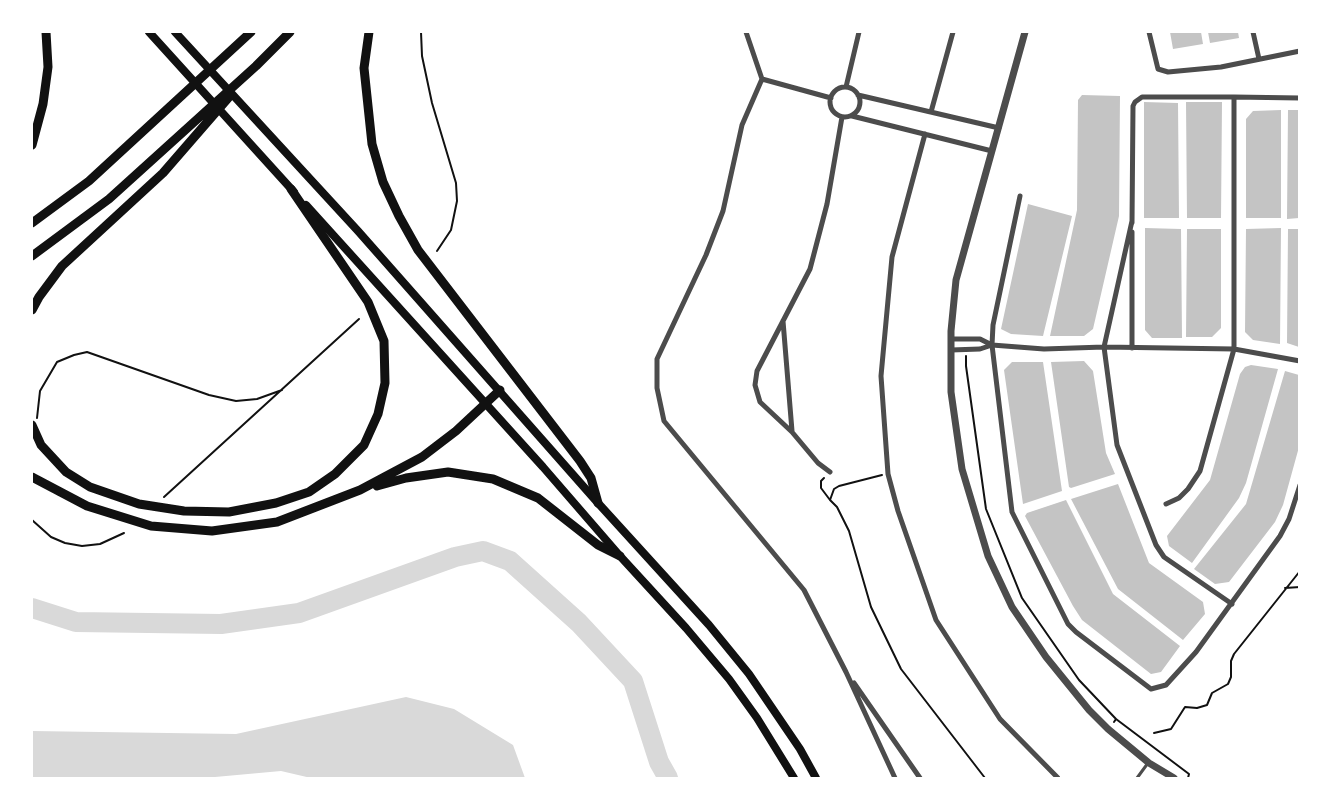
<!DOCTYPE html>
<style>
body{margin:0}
#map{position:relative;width:1331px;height:810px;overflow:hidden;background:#fff;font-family:"Golos Text",sans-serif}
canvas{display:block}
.frame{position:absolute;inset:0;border:33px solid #fff;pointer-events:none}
</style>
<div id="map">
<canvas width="1331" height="810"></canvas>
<div class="frame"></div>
</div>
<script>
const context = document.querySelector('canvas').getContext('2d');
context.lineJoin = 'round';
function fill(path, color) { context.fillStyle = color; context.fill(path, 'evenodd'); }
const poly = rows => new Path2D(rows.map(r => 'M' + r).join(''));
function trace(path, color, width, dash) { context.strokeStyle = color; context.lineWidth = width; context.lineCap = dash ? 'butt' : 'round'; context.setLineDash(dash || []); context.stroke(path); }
const water = poly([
 [406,697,454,709,513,745,525,778,311,778,281,771,204,778,32,778,32,731,236,734]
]);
const river = poly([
 [32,608,76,622,221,624,299,613,455,557,483,551,510,561,579,623,633,681,659,762,668,778]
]);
const building = poly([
 [1170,32,1201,32,1203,44,1173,49],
 [1208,32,1238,32,1239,38,1210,43],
 [1082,95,1120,96,1119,216,1093,329,1084,336,1050,336,1077,210,1078,100],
 [1144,102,1178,103,1179,218,1144,218],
 [1186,102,1222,102,1221,218,1187,218],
 [1281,110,1281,218,1246,218,1246,119,1253,111],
 [1288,110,1299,110,1299,218,1287,219],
 [1028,204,1072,216,1043,336,1011,334,1001,329],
 [1145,228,1181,229,1182,338,1152,338,1145,330],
 [1281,228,1280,344,1253,340,1245,332,1246,229],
 [1187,229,1221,229,1221,328,1212,337,1186,337],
 [1288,229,1299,229,1299,347,1287,343],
 [1084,361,1093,371,1106,453,1115,474,1071,488,1069,487,1051,362],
 [1012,362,1043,362,1062,491,1023,504,1004,370],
 [1251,365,1278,369,1246,483,1239,498,1192,563,1169,546,1167,536,1210,480,1240,374,1245,367],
 [1285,371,1299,375,1299,447,1283,505,1275,522,1229,582,1215,584,1194,569,1246,504],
 [1118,484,1149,563,1203,602,1205,614,1183,640,1118,589,1071,499],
 [1066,500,1113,594,1180,646,1161,672,1151,674,1082,620,1073,606,1025,516,1027,513]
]);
const path = poly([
 [421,32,422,56,432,103,456,183,457,201,451,230,437,251],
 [966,356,966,366,986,509,1022,598,1079,680,1116,719,1114,722],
 [37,418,40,391,57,362,74,355,87,352,209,395,236,401,257,399,282,390],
 [882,475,839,486,834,489,830,500,837,507,849,531,871,607,901,669,985,778],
 [824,478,821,481,821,488,830,500],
 [164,497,359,319],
 [32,520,51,537,65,543,82,546,100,544,124,533],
 [1285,588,1300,587],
 [1116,719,1189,774,1188,778],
 [1154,733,1171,729,1185,707,1197,708,1207,705,1212,693,1228,684,1231,677,1231,661,1234,654,1300,571]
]);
const service = poly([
 [1137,778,1148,763]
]);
const minor = poly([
 [746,32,762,79],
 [1149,32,1158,69,1168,72,1221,67,1300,51],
 [1253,32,1259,59],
 [762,79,742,125,723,211,706,255,657,359,657,388,664,421,804,590,846,672,895,778],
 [762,79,831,98],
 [846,87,859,32],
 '830 102a15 15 0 1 1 30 0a15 15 0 1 1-30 0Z',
 [858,95,999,128],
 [931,112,953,32],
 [852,116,992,151],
 [925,134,892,257,881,376,888,474,898,511,936,620,1000,719,1058,778],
 [1020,196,993,325,992,345,1012,512,1068,624,1076,632,1151,689,1166,685,1196,652,1280,536,1289,519,1300,485],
 [1132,221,1104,347,1117,445,1156,545,1164,557,1232,604],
 [1132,223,1133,106,1135,102,1142,97,1234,97],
 [783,321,792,431],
 [951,339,980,339,992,345,1044,349,1104,347,1234,349,1300,361],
 [1132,348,1132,232],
 [951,350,980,349,992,345],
 [830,472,818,463,792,432,760,402,755,385,757,371,810,269,827,204,842,117],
 [1166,504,1179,498,1188,489,1200,471,1234,349,1234,97,1300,98],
 [854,683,920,778]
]);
const tertiary = poly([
 [1025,32,956,280,951,331,951,392,962,469,988,556,1012,607,1046,657,1089,710,1108,729,1149,763,1174,778]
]);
const secondary = poly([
 [149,32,294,192],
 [175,32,358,231,598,503,709,625,749,674,800,749,816,778],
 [306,205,543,467,620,556,686,628,729,679,757,718,794,778]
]);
const motorway = poly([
 [369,32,364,68,372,144,383,182,399,216,418,250,580,461,591,478,598,503],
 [32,145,43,104,48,67,46,32],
 [32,223,89,181,251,32],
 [32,256,109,199,256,66,290,32],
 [32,310,39,297,62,266,163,173,229,97],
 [32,425,41,445,66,472,90,487,139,504,184,511,229,512,276,503,309,492,335,474,364,445,378,414,385,383,384,341,368,302,291,189],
 [32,477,87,506,151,526,212,531,277,522,360,490,422,457,456,431,500,390],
 [377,486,406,478,448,472,493,479,538,498,598,545,620,556]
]);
fill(water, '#d9d9d9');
trace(river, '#d9d9d9', 20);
fill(building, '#c4c4c4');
trace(path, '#111', 2);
trace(service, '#4c4c4c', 3);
trace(minor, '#4c4c4c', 5);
trace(tertiary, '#4c4c4c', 7);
trace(secondary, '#111', 8);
trace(motorway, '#111', 9);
</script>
